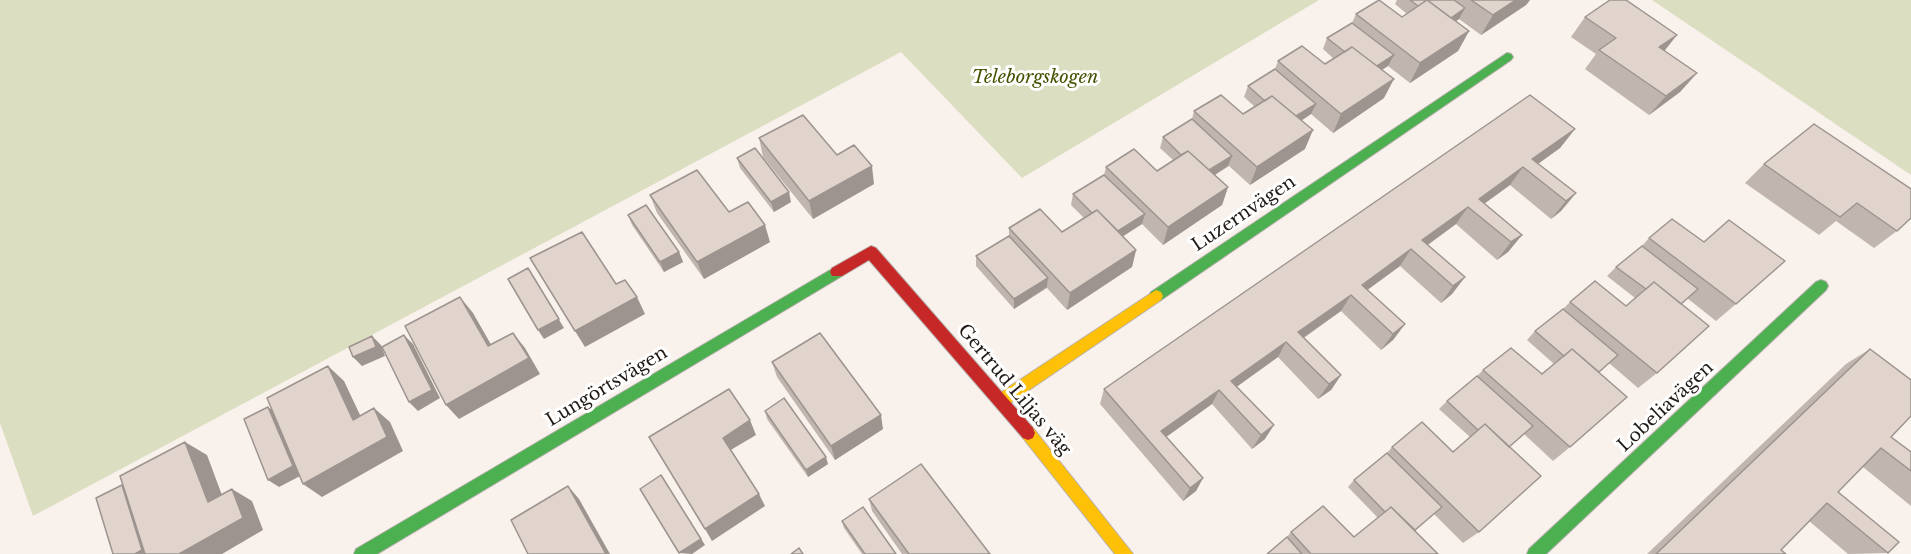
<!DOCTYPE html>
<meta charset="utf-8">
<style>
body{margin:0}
canvas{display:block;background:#f9f1ec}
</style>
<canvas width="1911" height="554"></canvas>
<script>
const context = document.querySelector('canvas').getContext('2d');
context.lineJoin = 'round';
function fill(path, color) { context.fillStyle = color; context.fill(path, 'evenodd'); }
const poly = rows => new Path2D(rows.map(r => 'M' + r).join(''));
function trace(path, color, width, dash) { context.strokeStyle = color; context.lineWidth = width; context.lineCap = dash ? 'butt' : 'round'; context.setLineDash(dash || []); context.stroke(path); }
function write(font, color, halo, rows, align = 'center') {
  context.font = font + ' "Libre Baskerville",serif'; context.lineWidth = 6; context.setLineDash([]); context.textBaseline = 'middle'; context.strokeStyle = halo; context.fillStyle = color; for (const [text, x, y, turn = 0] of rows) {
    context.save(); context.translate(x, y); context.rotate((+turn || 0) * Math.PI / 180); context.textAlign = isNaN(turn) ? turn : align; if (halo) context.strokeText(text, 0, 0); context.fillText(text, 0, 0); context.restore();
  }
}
const green = poly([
 [0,0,1319,0,1022,178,901,52,33,516,0,423],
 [1652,0,1911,0,1911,175]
]);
const fast = poly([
 [1507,53,1511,54,1513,57,1511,60,1161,300,1156,302,1151,300,1149,296,1151,292,1507,53],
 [837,266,842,268,844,272,842,276,377,554,354,554,356,549,837,266],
 [1821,280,1826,282,1828,286,1826,290,1546,554,1527,554,1529,549,1816,282,1821,280]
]);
const slow = poly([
 [1156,290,1161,292,1163,296,1161,300,1007,405,1002,407,997,405,995,400,997,395,1156,290],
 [1028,426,1033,428,1133,554,1115,554,1023,438,1021,433,1023,428,1028,426]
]);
const jam = poly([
 [871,246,876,248,1033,428,1035,433,1033,438,1028,440,1023,438,869,260,842,276,832,276,830,272,832,268,871,246]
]);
const wall = poly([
 [1397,0,1530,0,1526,5,1481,35,1459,19,1456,21,1469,31,1458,51,1410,83,1388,66,1382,70,1384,98,1333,133,1311,114,1301,121,1305,149,1250,185,1229,166,1215,175,1228,187,1222,205,1163,245,1142,224,1123,236,1136,250,1132,267,1067,310,1047,288,1014,309,976,266,976,256,1009,236,1009,228,1062,232,1084,218,1071,205,1073,194,1104,175,1106,167,1157,171,1173,160,1160,148,1163,137,1192,119,1194,111,1243,114,1255,107,1244,97,1248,86,1275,69,1278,61,1325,64,1334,59,1323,49,1327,38,1352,23,1356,14,1402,17,1407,14,1395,4],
 [1585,17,1664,51,1697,73,1680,92,1649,115,1585,69,1596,54,1571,37],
 [1814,124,1897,231,1874,248,1836,221,1819,235,1745,183,1764,164],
 [1575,129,1560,148,1538,164,1576,193,1561,211,1551,219,1510,185,1484,204,1522,235,1508,252,1497,260,1456,224,1428,245,1465,277,1452,294,1441,303,1400,266,1367,290,1405,324,1393,340,1381,350,1341,311,1304,338,1341,375,1331,390,1318,399,1278,357,1237,386,1265,439,1252,449,1212,404,1166,437,1203,478,1196,491,1183,501,1100,404,1104,389],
 [759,138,837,155,874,184,813,219,763,157],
 [737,158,791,202,774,212,740,168],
 [650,195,770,242,704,279,657,213],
 [628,215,679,252,683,262,664,272,632,225],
 [1649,238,1736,304,1716,321,1687,298,1681,304,1657,373,1638,388,1609,363,1599,372,1570,447,1553,461,1524,434,1509,447,1479,532,1463,543,1434,514,1415,531,1438,554,1267,554,1287,537,1291,532,1354,537,1378,518,1348,487,1354,480,1387,453,1392,447,1453,452,1470,437,1439,409,1447,401,1477,376,1483,370,1542,374,1554,364,1527,340,1535,331,1563,309,1570,302,1626,306,1635,298,1607,276,1616,267,1642,246],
 [1870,349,1891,437,1911,452,1911,506,1863,467,1838,492,1888,553,1848,554,1809,521,1781,550,1786,554,1647,554,1846,364],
 [772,362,883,429,835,460,777,377],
 [765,411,828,464,808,477,767,419],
 [869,499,990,554,902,554,872,511],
 [842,521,896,554,862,554,844,528]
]);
const shadedWall = poly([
 [1516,0,1530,0,1526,5,1481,35,1493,15],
 [1465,8,1459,19,1436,35,1442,24],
 [1469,31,1458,51,1410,83,1420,63],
 [1677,35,1662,54,1659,47],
 [1394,55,1388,66,1363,82,1369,71],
 [1697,73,1680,92,1649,115,1666,96],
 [1394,79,1384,98,1333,133,1341,114],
 [1316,104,1311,114,1284,132,1289,121],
 [1575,129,1560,148,1528,171,1532,159],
 [1313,130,1305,149,1250,185,1257,167],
 [1232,156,1228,166,1199,185,1203,175],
 [872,166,874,184,813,219,809,201],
 [1523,167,1510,185,1474,211,1479,199],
 [1228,187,1222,205,1163,245,1168,227],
 [789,192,791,202,774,212,771,202],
 [1576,193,1561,211,1551,219,1566,201],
 [1468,207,1456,224,1416,253,1422,240],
 [1145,214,1142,224,1111,244,1113,235],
 [765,225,770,242,704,279,697,262],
 [1522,235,1508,252,1497,260,1511,242],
 [1411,249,1400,266,1355,299,1362,285],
 [1136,250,1132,267,1067,310,1070,293],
 [679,252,683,262,664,272,660,262],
 [528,268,564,328,544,339,538,330],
 [1465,277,1452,294,1441,303,1453,286],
 [1048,278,1047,287,1014,309,1014,299],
 [1351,295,1341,311,1291,346,1298,332],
 [460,297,473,313,501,362,488,346],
 [637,297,645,314,585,347,575,331],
 [1405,324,1393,340,1381,350,1393,334],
 [513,333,525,348,540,374,459,419,446,405],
 [404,335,413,344,440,398,418,411,409,402],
 [372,336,381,345,385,356,362,366,353,357],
 [1286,342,1278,357,1224,396,1231,381],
 [328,366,344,381,369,434,353,420],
 [1341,375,1331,390,1318,399,1329,384],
 [1219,390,1212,404,1155,445,1161,431],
 [268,407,279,415,304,474,279,487,268,480],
 [374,408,390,422,403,451,322,497,303,484],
 [881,415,883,429,835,460,831,446],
 [750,420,756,435,729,451,723,438],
 [1274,425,1265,439,1252,449,1261,435],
 [185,442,207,455,229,514,208,502],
 [826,457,828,464,808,477,806,470],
 [1203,478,1196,491,1183,501,1190,488],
 [666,483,705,545,692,554,679,553],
 [122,485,135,492,155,554,135,554],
 [568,486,579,499,610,554,606,554],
 [232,489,252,501,263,530,222,554,179,554],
 [759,494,765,506,712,541,705,529]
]);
const building = poly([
 [1379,0,1402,17,1427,0,1469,31,1420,63,1356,14,1379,0],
 [1410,0,1454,0,1465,8,1451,18,1427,0,1418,6,1410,0],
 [1471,0,1516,0,1493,15,1471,0],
 [1610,0,1626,0,1677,35,1659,47,1697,73,1666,96,1599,50,1616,38,1585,17,1610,0],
 [1352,23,1394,55,1377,66,1352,47,1345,52,1327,38,1352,23],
 [1302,46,1325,64,1352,47,1394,79,1341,114,1278,61,1302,46],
 [1275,69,1316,104,1296,116,1272,96,1265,101,1248,86,1275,69],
 [1221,95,1243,114,1272,96,1313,130,1257,167,1194,111,1221,95],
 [1530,95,1575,129,1532,159,1576,193,1566,201,1523,167,1479,199,1522,235,1511,242,1468,207,1422,240,1465,277,1453,286,1411,249,1362,285,1405,324,1393,334,1351,295,1298,332,1341,375,1329,384,1286,342,1231,381,1274,425,1261,435,1219,390,1161,431,1203,478,1190,488,1104,389,1530,95],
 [803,115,837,155,854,145,872,166,809,201,759,138,803,115],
 [1192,119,1232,156,1209,170,1188,151,1181,155,1163,137,1192,119],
 [1814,124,1911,189,1911,218,1897,231,1857,203,1840,217,1764,164,1814,124],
 [755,148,789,192,771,202,737,158,755,148],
 [1134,149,1157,171,1188,151,1228,187,1168,227,1106,167,1134,149],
 [697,170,729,212,748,202,765,225,697,262,650,195,697,170],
 [1104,175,1145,214,1118,231,1097,210,1092,213,1073,194,1104,175],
 [646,205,679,252,660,262,628,215,646,205],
 [1040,209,1062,232,1097,210,1136,250,1070,293,1009,228,1040,209],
 [1672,219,1704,242,1729,220,1785,261,1736,304,1649,238,1672,219],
 [582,232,616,284,625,280,637,297,575,331,530,258,582,232],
 [1009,236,1048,278,1014,299,976,256,1009,236],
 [1642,246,1698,289,1681,304,1654,282,1646,289,1616,267,1642,246],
 [528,268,559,319,538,330,508,279,528,268],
 [1595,281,1626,306,1654,282,1709,326,1657,373,1570,302,1595,281],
 [460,297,488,346,513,333,529,358,446,405,405,326,460,297],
 [1563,309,1618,355,1599,372,1572,349,1564,356,1535,331,1563,309],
 [820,333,881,415,831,446,772,362,820,333],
 [404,335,432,390,409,402,382,347,404,335],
 [372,336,376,347,353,357,349,347,372,336],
 [1511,348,1542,374,1572,349,1627,397,1570,447,1483,370,1511,348],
 [1870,349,1911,380,1911,416,1891,437,1911,452,1911,471,1881,448,1838,492,1899,542,1888,553,1827,503,1781,550,1786,554,1656,554,1870,349],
 [328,366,353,420,374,408,387,437,303,484,267,398,328,366],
 [1477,376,1533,426,1509,447,1485,424,1478,430,1447,401,1477,376],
 [729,389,750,420,723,438,759,494,705,529,649,437,729,389],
 [784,398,826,457,806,470,765,411,784,398],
 [268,407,293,466,268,480,244,419,268,407],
 [1422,422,1453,452,1485,424,1541,476,1479,532,1392,447,1422,422],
 [185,442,208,502,232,489,243,518,179,554,145,554,120,476,185,442],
 [1387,453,1442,507,1415,530,1391,507,1385,512,1354,480,1387,453],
 [921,464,990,554,909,554,869,499,921,464],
 [661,475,701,539,679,553,640,489,661,475],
 [122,485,142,550,135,554,113,554,96,498,122,485],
 [568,486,606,554,528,554,511,520,568,486],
 [1323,506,1354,537,1391,507,1438,554,1311,554,1291,532,1323,506],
 [863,507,896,554,865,554,842,521,863,507],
 [1287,537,1302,554,1267,554,1287,537],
 [799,548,803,554,791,554,799,548]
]);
const parkNames = [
 ["Teleborgskogen",1035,78]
];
const streetNames = [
 ["Luzernvägen",1244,214,-34],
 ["Lungörtsvägen",607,387,-31],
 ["Gertrud Liljas väg",1014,390,50],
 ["Lobeliavägen",1666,407,-43]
];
fill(green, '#dbdec1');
trace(fast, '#b8b0ac', 2);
trace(slow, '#b8b0ac', 2);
trace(jam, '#b8b0ac', 2);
fill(fast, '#4caf50');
fill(slow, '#ffc107');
fill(jam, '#c62828');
fill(wall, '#c1b6af');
fill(shadedWall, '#9d948f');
fill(building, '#e0d4cc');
trace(building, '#9d948f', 1.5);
write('italic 18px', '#465200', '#fff', parkNames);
write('18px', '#221a15', '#fff', streetNames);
</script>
